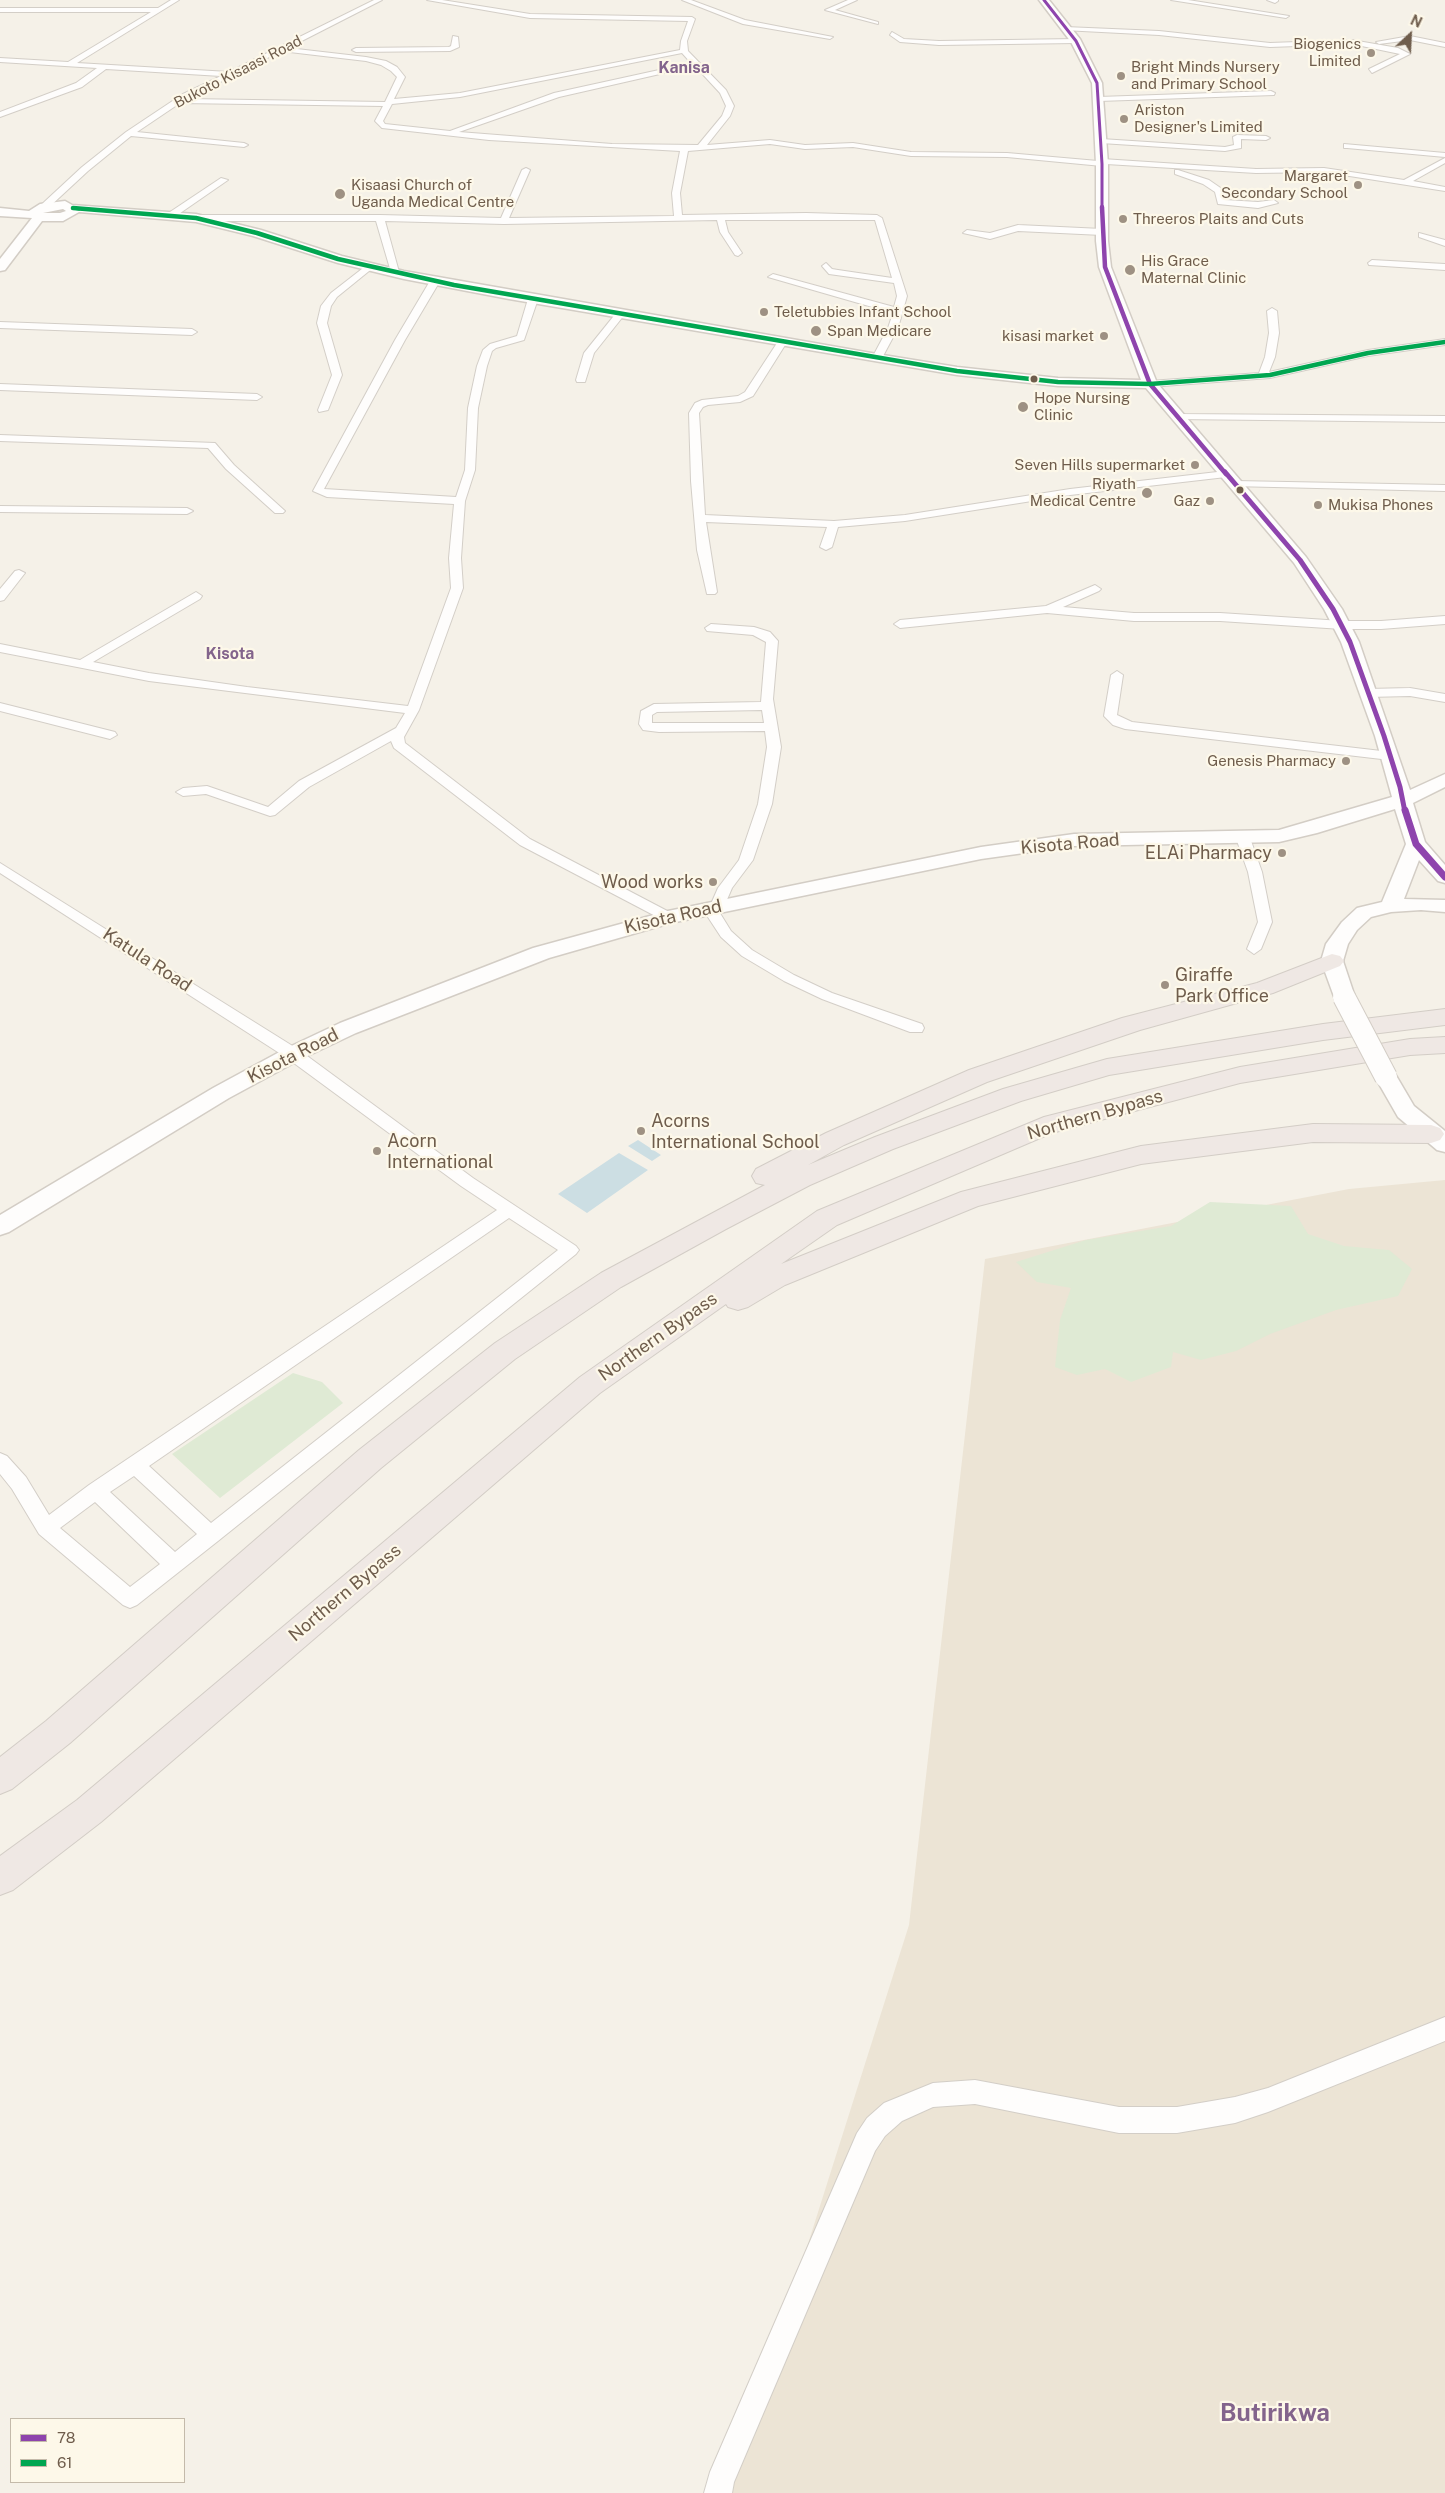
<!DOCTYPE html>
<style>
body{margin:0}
#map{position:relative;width:1445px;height:2493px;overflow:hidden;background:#f5f1e8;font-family:"Public Sans",sans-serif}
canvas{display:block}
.legend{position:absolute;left:10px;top:2418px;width:175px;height:65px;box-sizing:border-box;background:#fdf8e9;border:1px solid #c4baaa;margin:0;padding:6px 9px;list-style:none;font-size:15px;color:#6f5d4c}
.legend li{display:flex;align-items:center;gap:10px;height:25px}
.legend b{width:25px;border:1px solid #c4baaa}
.north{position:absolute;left:1385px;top:10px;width:50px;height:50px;-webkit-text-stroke:4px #fdf8e9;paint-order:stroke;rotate:25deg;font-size:14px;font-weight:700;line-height:20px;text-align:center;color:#6f5d4c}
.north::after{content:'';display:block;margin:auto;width:18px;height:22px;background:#6f5d4c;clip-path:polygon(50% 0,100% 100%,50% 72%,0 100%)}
</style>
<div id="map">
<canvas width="1445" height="2493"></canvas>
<ul class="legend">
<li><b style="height:6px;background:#8e44ad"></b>78</li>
<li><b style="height:6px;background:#00a651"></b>61</li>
</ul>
<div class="north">N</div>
</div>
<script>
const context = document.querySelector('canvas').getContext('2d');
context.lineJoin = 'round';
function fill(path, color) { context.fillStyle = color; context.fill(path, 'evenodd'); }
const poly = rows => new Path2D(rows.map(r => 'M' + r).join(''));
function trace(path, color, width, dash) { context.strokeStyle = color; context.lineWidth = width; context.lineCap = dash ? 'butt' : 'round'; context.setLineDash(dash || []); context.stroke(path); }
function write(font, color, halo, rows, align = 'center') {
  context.font = font + ' "Public Sans",sans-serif'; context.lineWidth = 4.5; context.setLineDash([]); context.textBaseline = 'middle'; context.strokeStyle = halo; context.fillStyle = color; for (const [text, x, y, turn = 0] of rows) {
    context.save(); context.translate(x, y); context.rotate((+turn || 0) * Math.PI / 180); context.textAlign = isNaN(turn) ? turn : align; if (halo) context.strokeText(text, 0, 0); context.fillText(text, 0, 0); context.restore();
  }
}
const residential = poly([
 [1445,1180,1445,2493,729,2493,909,1925,985,1259,1349,1189]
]);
const green = poly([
 [1210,1202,1291,1206,1308,1234,1344,1246,1389,1250,1412,1269,1398,1296,1336,1310,1270,1334,1236,1351,1201,1360,1173,1352,1171,1367,1131,1382,1105,1369,1077,1375,1055,1367,1060,1320,1071,1288,1037,1282,1016,1262,1086,1240,1171,1226],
 [293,1373,322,1382,343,1403,220,1498,172,1454]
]);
const water = poly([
 [638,1140,661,1155,652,1161,628,1146],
 [619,1153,648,1170,587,1213,558,1194]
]);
const street = poly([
 [171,0,179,0,77,63,229,72,374,0,382,0,288,48,366,57,386,61,397,67,405,77,394,99,460,93,680,50,681,41,688,21,530,18,427,0,442,0,530,14,692,17,695,19,687,41,688,51,726,90,734,106,730,116,707,145,770,140,805,145,853,143,911,152,1007,153,1098,161,1102,159,1256,169,1324,168,1404,180,1445,158,1445,163,1413,181,1445,187,1445,191,1324,172,1256,173,1106,164,1102,166,1007,157,911,156,853,147,805,149,770,144,688,151,680,193,682,215,806,213,877,215,882,218,907,296,898,328,882,358,877,361,872,358,888,328,893,313,768,277,773,274,894,307,897,296,894,283,829,274,822,266,826,263,832,269,838,270,892,278,875,220,725,220,728,232,742,253,738,256,735,255,720,232,717,220,504,224,385,221,399,272,395,275,391,272,376,221,196,221,192,218,196,215,380,215,501,218,522,170,526,168,530,170,509,218,674,216,672,193,680,151,489,140,382,128,375,121,383,106,180,103,137,132,244,143,248,145,244,147,131,136,88,171,47,209,41,209,41,205,82,167,126,132,183,94,221,76,106,69,82,87,0,117,0,112,76,83,97,68,0,62,0,58,68,62,151,12,0,12,0,8,158,8,171,0],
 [281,51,366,61,381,65,391,71,397,77,385,102,187,99,281,51],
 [682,53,691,63,554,93,450,131,385,124,383,121,392,104,460,97,682,53],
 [695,66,720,93,726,106,722,116,698,145,612,144,459,132,559,97,695,66],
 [682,0,691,0,745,20,833,37,830,39,743,24,682,0],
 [848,0,857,0,835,10,878,22,878,24,825,10,848,0],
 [1171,0,1188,0,1289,16,1286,18,1171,0],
 [1267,0,1278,0,1278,1,1275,3,1267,0],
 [1065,27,1159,31,1270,43,1352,40,1398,48,1410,54,1372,73,1369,69,1400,54,1352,44,1270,47,1159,35,1063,30,1065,27],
 [892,32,904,39,939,41,1076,39,1079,41,1076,43,939,45,900,42,890,35,892,32],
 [453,36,458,37,459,47,450,51,356,52,352,50,356,48,449,47,451,46,453,36],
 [1410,36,1445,43,1445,47,1410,40,1379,44,1376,42,1410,36],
 [1271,91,1275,93,1274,95,1099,101,1095,99,1099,97,1271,91],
 [1237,135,1266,136,1270,138,1266,140,1241,139,1241,148,1225,151,1101,143,1097,141,1101,139,1225,147,1234,145,1233,137,1237,135],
 [1344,144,1445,153,1445,157,1347,148,1344,148,1344,144],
 [1178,170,1209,180,1222,189,1225,200,1258,202,1274,200,1278,203,1258,208,1218,204,1215,192,1203,184,1175,174,1175,170,1178,170],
 [221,178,228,180,173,218,167,218,167,214,221,178],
 [1018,225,1102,229,1106,232,1102,235,1018,231,990,239,963,233,967,230,990,233,1018,225],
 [1419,233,1445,240,1445,246,1419,237,1419,233],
 [1372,260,1445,264,1445,270,1369,265,1368,263,1372,260],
 [367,265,374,267,337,297,331,306,327,323,342,375,328,410,319,412,318,410,332,375,317,323,321,306,331,293,367,265],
 [435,278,440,281,405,340,324,489,456,497,465,470,468,408,477,366,483,350,490,344,517,336,528,299,533,296,538,299,524,340,496,348,492,351,487,366,478,408,475,470,465,501,461,558,463,588,419,710,404,737,405,743,530,839,673,914,675,917,673,920,663,920,520,845,394,748,391,741,309,787,275,815,270,816,206,794,183,796,176,792,183,788,207,786,268,807,299,781,396,728,405,713,149,681,0,652,0,644,80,660,196,592,202,596,200,599,93,662,149,673,247,687,408,706,451,588,449,558,454,504,327,497,313,491,395,340,430,281,435,278],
 [1272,308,1277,311,1279,333,1275,357,1269,372,1368,350,1445,339,1445,345,1368,356,1270,378,1150,387,1145,384,1150,381,1259,373,1265,357,1269,333,1267,311,1272,308],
 [617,312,625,314,594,353,585,382,577,382,576,380,584,353,617,312],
 [0,322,192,329,197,332,192,335,0,328,0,322],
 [782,339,787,342,753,396,740,402,708,405,703,407,699,413,705,515,834,521,905,515,1070,489,1226,471,1231,474,1226,477,1070,495,905,521,838,527,832,547,826,550,820,547,827,527,706,522,717,592,715,594,707,594,697,550,691,481,689,413,695,403,702,400,738,396,745,392,779,340,782,339],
 [0,384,257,394,262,397,257,400,0,390,0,384],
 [1178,414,1445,416,1445,422,1174,419,1174,415,1178,414],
 [0,435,215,443,234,465,285,511,283,513,275,513,226,469,208,448,0,441,0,435],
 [1235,481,1445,485,1445,491,1231,486,1230,484,1235,481],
 [0,506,187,508,193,511,187,514,0,512,0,506],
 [19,570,25,573,4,600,0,601,0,589,15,571,19,570],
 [1095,585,1101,589,1099,591,1063,607,1134,613,1220,613,1342,621,1381,621,1445,616,1445,624,1381,629,1342,629,1220,621,1134,621,1047,613,900,628,894,624,900,620,1046,606,1095,585],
 [711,624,754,627,770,632,778,641,773,699,781,747,772,804,753,860,732,888,723,909,718,910,731,931,752,950,794,975,832,993,922,1024,924,1028,922,1032,910,1032,822,999,784,981,742,956,721,937,702,908,704,905,711,904,718,888,739,860,758,804,767,747,765,731,659,732,643,730,639,724,641,711,654,704,761,702,766,642,753,635,707,631,705,628,711,624],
 [762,710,764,723,652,723,652,715,657,712,762,710],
 [1117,671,1123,675,1117,715,1132,722,1390,752,1397,756,1390,760,1125,729,1113,725,1104,716,1111,675,1117,671],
 [1410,688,1445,694,1445,702,1410,696,1368,697,1362,693,1368,689,1410,688],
 [0,703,115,732,117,735,110,739,0,711,0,703],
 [1243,834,1250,838,1262,872,1272,922,1261,949,1254,954,1247,949,1258,922,1248,872,1236,838,1243,834],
 [0,863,299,1050,473,1178,576,1246,579,1250,576,1254,218,1541,137,1605,130,1608,123,1605,39,1534,12,1489,0,1474,0,1453,7,1456,26,1477,49,1515,89,1485,497,1210,461,1186,287,1058,0,873,0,863],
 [509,1218,558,1250,211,1523,149,1466,509,1218],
 [134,1476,197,1534,175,1552,110,1492,134,1476],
 [95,1502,160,1564,130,1587,60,1528,95,1502],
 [1445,2017,1445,2041,1268,2112,1235,2123,1177,2133,1119,2133,975,2104,933,2107,902,2121,885,2136,875,2151,734,2482,732,2493,704,2493,710,2472,857,2133,867,2118,884,2103,933,2083,975,2080,1119,2107,1177,2107,1235,2097,1268,2088,1445,2017]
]);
const secondary = poly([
 [1039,0,1049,0,1080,39,1102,83,1108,164,1108,241,1111,267,1157,383,1306,557,1342,609,1359,642,1410,790,1445,774,1445,787,1413,803,1425,842,1445,865,1445,883,1438,881,1419,860,1404,899,1445,900,1445,912,1421,910,1391,912,1371,917,1357,930,1348,944,1343,961,1355,997,1352,1002,1344,1004,1336,1002,1321,961,1326,944,1342,922,1357,908,1382,902,1406,844,1395,809,1317,833,1279,842,1074,846,981,859,671,923,549,958,356,1033,301,1059,229,1098,9,1232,0,1235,0,1215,213,1088,285,1049,340,1023,533,948,668,911,981,847,1074,834,1279,830,1392,797,1375,736,1341,642,1324,609,1294,563,1146,388,1058,386,957,375,509,299,404,279,338,263,253,236,196,222,79,212,63,221,42,221,5,270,0,271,0,259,32,218,0,216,0,208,29,211,40,204,65,201,72,205,196,214,261,230,342,256,404,271,877,354,957,367,1058,378,1141,380,1099,267,1096,241,1096,164,1092,83,1071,42,1039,0],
 [63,209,66,211,60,213,43,213,63,209],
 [1386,1069,1394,1072,1414,1106,1445,1131,1445,1152,1437,1150,1398,1117,1375,1077,1378,1072,1386,1069]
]);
const highway = poly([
 [1332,954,1340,956,1344,961,1340,966,1273,993,1140,1030,987,1082,844,1145,808,1165,875,1137,1003,1089,1107,1059,1323,1024,1445,1009,1445,1025,1323,1040,1109,1075,1021,1101,893,1149,810,1185,726,1229,621,1287,515,1359,381,1468,70,1743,12,1789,0,1794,0,1757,46,1721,359,1450,495,1343,601,1273,765,1185,756,1183,752,1176,756,1169,826,1133,969,1070,1122,1018,1257,983,1332,954],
 [1445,1037,1445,1053,1410,1055,1240,1083,1052,1133,837,1225,781,1264,961,1192,1141,1146,1313,1124,1431,1125,1440,1128,1444,1134,1440,1140,1431,1143,1313,1142,1141,1164,978,1206,785,1285,748,1307,738,1310,728,1307,726,1304,600,1393,101,1822,13,1890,0,1895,0,1856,77,1800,580,1377,817,1211,1044,1117,1240,1067,1410,1039,1445,1037]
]);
const secondaryBridge = poly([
 [1344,997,1386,1077]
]);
const bus1Far3 = poly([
 [1044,0,1076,41,1097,83,1102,164,1102,209]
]);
const bus1Far2 = poly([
 [1102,207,1105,267,1150,384,1226,474]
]);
const bus1Far1 = poly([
 [1225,472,1300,560,1333,609,1350,642,1384,736,1400,787,1405,812]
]);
const bus1 = poly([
 [1405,810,1416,844,1445,877]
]);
const bus2Far1 = poly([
 [73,208,79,209]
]);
const bus2 = poly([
 [73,208,196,218,257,233,338,259,454,285,957,371,1058,382,1150,384,1270,375,1368,353,1445,342]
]);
const markers = [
 [1371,53,5,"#9e9183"],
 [1121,76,5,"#9e9183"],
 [1124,119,5,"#9e9183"],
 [1358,185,5,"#9e9183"],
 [340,194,6,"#9e9183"],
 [1123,219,5,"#9e9183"],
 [1130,270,6,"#9e9183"],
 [764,312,5,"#9e9183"],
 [816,331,6,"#9e9183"],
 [1104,336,5,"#9e9183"],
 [1034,379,4.5,"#6f5d4c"],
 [1023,407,6,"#9e9183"],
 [1195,465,5,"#9e9183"],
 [1240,490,4.5,"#6f5d4c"],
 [1147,493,6,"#9e9183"],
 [1210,501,5,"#9e9183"],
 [1318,505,5,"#9e9183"],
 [1346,761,5,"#9e9183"],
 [1282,853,5,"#9e9183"],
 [713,882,5,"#9e9183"],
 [1165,985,5,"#9e9183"],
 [641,1131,5,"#9e9183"],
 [377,1151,5,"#9e9183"]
];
const farPoinames = [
 ["Biogenics",1361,44,"right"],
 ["Limited",1361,61,"right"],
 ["Bright Minds Nursery",1131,67],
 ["and Primary School",1131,84],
 ["Ariston",1134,110],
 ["Designer's Limited",1134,127],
 ["Margaret",1348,176,"right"],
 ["Secondary School",1348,193,"right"],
 ["Kisaasi Church of",351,185],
 ["Uganda Medical Centre",351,202],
 ["Threeros Plaits and Cuts",1133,219],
 ["His Grace",1141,261],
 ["Maternal Clinic",1141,278],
 ["Teletubbies Infant School",774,312],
 ["Span Medicare",827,331],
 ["kisasi market",1094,336,"right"],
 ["Hope Nursing",1034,398],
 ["Clinic",1034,415],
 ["Seven Hills supermarket",1185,465,"right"],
 ["Riyath",1136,484,"right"],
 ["Medical Centre",1136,501,"right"],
 ["Gaz",1200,501,"right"],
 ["Mukisa Phones",1328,505],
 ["Genesis Pharmacy",1336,761,"right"]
];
const farStreetnames = [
 ["Bukoto Kisaasi Road",238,72,-27]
];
const farQuarternames = [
 ["Kanisa",684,68],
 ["Kisota",230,654]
];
const streetNames = [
 ["Kisota Road",1070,844,-5],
 ["Kisota Road",673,917,-13],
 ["Katula Road",147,960,33],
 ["Kisota Road",293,1056,-27],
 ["Northern Bypass",1095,1115,-16],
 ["Northern Bypass",658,1337,-35],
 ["Northern Bypass",345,1593,-40]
];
const poiNames = [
 ["ELAi Pharmacy",1272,853,"right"],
 ["Wood works",703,882,"right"],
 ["Giraffe",1175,975],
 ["Park Office",1175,996],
 ["Acorns",651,1121],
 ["International School",651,1142],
 ["Acorn",387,1141],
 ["International",387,1162]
];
const nearQuarternames = [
 ["Butirikwa",1275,2414]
];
fill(residential, '#ece4d5');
fill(green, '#dfead4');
fill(water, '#ccdee3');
trace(street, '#d3cec7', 2);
trace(secondary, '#d3cdc5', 3);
trace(highway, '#d3cdc6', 2);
fill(street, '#fefdfc');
fill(secondary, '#fefdfc');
fill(highway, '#efe8e4');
trace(secondaryBridge, '#d3cdc5', 24, []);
trace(secondaryBridge, '#fefdfc', 22);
trace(bus1Far3, '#8e44ad', 3);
trace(bus1Far2, '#8e44ad', 4.5);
trace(bus1Far1, '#8e44ad', 5);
trace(bus1, '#8e44ad', 7);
trace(bus2Far1, '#00a651', 3);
trace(bus2, '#00a651', 4.5);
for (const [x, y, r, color] of markers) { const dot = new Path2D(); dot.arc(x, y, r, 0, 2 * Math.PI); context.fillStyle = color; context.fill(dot); trace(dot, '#fdf8e9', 2); }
write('15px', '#6f5d4c', '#fdf8e9', farPoinames, 'left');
write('15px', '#6f5d4c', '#fdf8e9', farStreetnames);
write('bold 16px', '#83648c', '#fdf8e9', farQuarternames);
write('18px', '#6f5d4c', '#fdf8e9', streetNames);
write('18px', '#6f5d4c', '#fdf8e9', poiNames, 'left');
write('bold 24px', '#83648c', '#fdf8e9', nearQuarternames);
</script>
